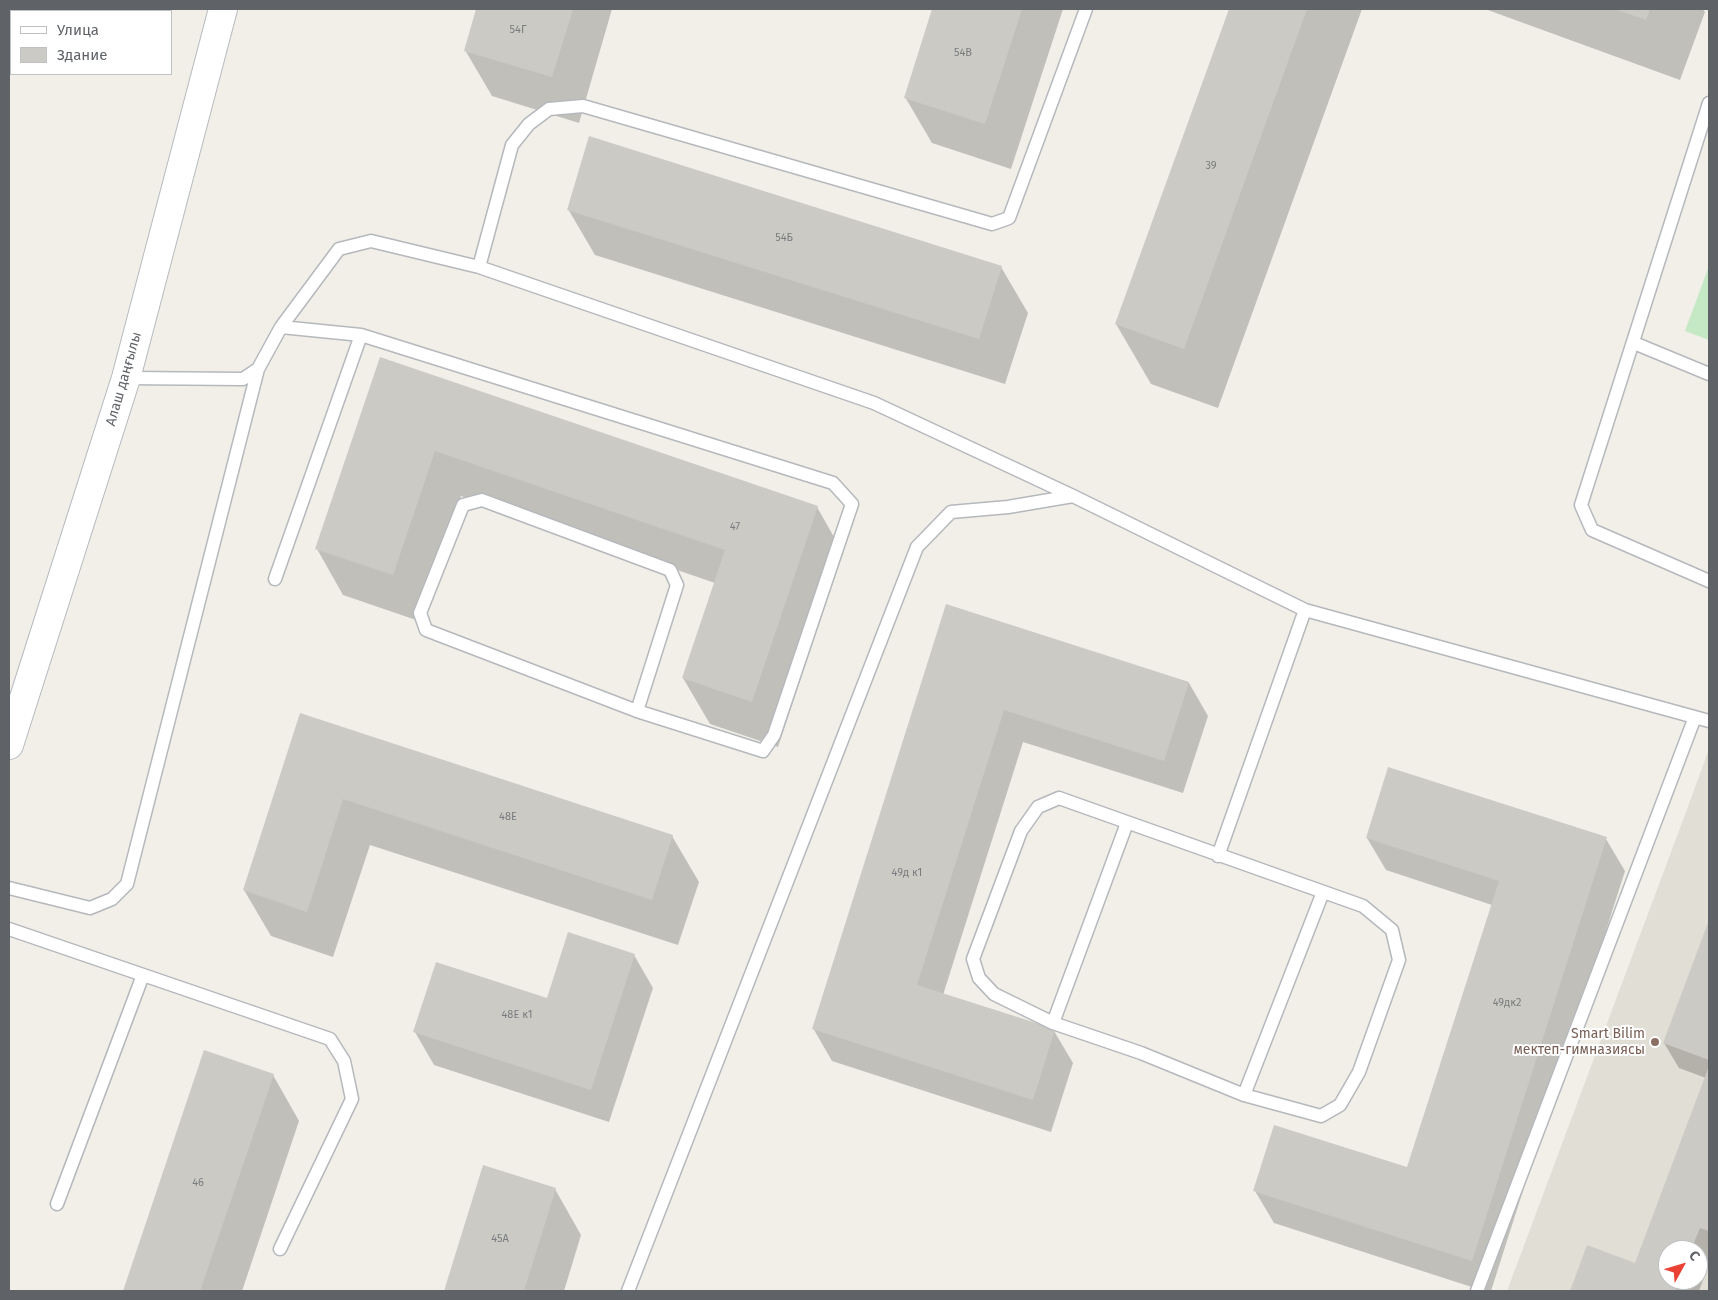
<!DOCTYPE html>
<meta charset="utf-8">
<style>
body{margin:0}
#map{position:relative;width:1718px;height:1300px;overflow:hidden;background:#f1efe8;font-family:"Fira Sans",sans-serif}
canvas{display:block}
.frame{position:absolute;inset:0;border:10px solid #5f6368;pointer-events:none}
.legend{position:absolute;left:10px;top:10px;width:162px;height:65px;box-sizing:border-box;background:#fff;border:1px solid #bfc1c3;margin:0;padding:6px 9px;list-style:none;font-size:15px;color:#5f6368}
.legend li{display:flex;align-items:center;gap:10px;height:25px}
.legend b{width:25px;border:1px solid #bfc1c3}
.north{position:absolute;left:1658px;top:1240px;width:50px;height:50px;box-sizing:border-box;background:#fff;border:1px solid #bfc1c3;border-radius:50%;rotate:51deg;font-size:14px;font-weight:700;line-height:20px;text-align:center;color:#5f6368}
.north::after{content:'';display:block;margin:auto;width:18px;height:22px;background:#ea4335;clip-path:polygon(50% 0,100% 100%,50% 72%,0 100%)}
</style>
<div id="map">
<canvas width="1718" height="1300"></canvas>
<div class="frame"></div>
<ul class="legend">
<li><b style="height:6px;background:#fff"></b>Улица</li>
<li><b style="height:14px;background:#cccac5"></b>Здание</li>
</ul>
<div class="north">С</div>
</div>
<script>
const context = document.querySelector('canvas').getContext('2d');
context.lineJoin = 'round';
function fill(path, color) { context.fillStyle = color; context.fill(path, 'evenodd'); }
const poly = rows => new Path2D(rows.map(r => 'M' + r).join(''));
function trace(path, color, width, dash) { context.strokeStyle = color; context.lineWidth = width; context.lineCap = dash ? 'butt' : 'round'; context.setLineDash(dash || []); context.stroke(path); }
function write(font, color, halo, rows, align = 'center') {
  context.font = font + ' "Fira Sans",sans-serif'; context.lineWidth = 4; context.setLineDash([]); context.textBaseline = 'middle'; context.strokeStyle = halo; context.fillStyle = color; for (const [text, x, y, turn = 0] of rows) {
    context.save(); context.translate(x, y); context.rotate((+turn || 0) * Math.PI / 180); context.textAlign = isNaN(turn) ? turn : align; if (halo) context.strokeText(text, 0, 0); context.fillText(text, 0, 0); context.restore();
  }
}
const education = poly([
 [1709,749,1709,1291,1507,1291,1683,820],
 [1668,1250,1698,1250,1698,1280,1668,1280]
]);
const green = poly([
 [1709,266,1709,340,1685,331]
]);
const shadow = poly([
 [477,9,612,9,579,123,492,96,465,50],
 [933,9,1063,9,1011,169,932,143,905,97],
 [1230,9,1362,9,1218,408,1151,384,1116,324],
 [1485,9,1703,9,1705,12,1680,80],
 [568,209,1001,267,1028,313,1005,384,595,255],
 [381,358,817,507,843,553,778,747,710,724,683,678,715,583,461,496,419,621,343,595,317,549],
 [947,606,1189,683,1208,716,1183,793,1023,742,943,995,1054,1031,1073,1063,1051,1132,832,1061,813,1028],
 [301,715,672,836,699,882,678,945,370,845,333,957,271,936,244,890],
 [1367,838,1606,839,1625,871,1491,1291,1484,1291,1274,1223,1255,1191,1408,1169,1492,905,1386,870],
 [1709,923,1709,1264,1699,1291,1571,1291,1587,1247,1636,1265,1706,1078,1679,1068,1664,1043],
 [1668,1250,1698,1250,1698,1280,1668,1280],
 [634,955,653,988,609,1122,434,1065,415,1032,547,1000],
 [204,1052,273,1075,299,1121,242,1291,124,1291],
 [484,1167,555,1189,581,1235,564,1291,446,1291]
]);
const building = poly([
 [476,9,573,9,552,77,464,51],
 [932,9,1022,9,985,124,904,98],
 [1229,9,1307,9,1184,349,1115,324],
 [1615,9,1650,9,1646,20],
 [589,136,1002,266,979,339,567,210],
 [380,357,818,506,752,702,682,678,725,550,435,451,393,575,315,549],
 [946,604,1189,682,1164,761,1004,710,917,985,1055,1029,1033,1100,812,1029],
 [300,713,673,835,652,900,343,799,307,912,243,890],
 [1388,767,1607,837,1472,1261,1253,1191,1274,1125,1407,1167,1499,881,1366,838],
 [1709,920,1709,1060,1663,1043],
 [568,932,635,954,591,1090,413,1032,436,962,547,998],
 [204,1050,274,1074,200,1291,123,1291],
 [1709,1066,1709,1231,1700,1228,1691,1250,1668,1250,1668,1280,1680,1280,1676,1291,1570,1291,1587,1245,1635,1263],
 [483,1165,556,1188,524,1291,444,1291]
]);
const service = poly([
 [1709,103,1581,505,1592,530,1709,581],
 [479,267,512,145,529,124,549,109,583,106,992,224,1009,218,1086,9],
 [281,327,361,335,833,483,852,504,774,735,763,751,637,711,426,630,420,613,463,505,482,500,670,570,677,585,637,711],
 [1634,343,1709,374],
 [126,378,243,379,258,369,281,327,339,249,371,241,479,267,874,403,1073,496,1305,610,1709,721],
 [275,579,361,335],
 [1059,798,1363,906,1392,930,1399,960,1359,1072,1340,1105,1321,1116,1244,1095,1141,1053,1053,1023,994,994,979,978,973,959,1021,831,1038,807,1059,798],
 [1218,856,1305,610],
 [9,888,90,908,112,899,127,884,258,369],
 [9,929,330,1039,344,1061,352,1099,280,1249],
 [1053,1023,1127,823],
 [1244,1095,1323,892],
 [57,1204,143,975],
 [628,1291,917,547,951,512,1008,507,1073,496],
 [1477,1291,1695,717]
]);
const secondary = poly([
 [9,745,126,378,223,9]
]);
const markers = [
 [1655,1042,5,"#8d6e63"]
];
const numberNames = [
 ["54Г",518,30],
 ["54В",963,53],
 ["39",1211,166],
 ["54Б",784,238],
 ["47",735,527],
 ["48Е",508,817],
 ["49д к1",907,873],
 ["49дк2",1507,1003],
 ["48Е к1",517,1015],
 ["46",198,1183],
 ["45А",500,1239]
];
const streetNames = [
 ["Алаш даңғылы",124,379,-74]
];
const educationNames = [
 ["Smart Bilim",1645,1034],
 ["мектеп-гимназиясы",1645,1050]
];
fill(education, '#e1ded6');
fill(green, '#c5e8c5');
fill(shadow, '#0003');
fill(building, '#cccac5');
trace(service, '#b5b8bc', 15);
trace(secondary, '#b6babf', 30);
trace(service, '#fff', 12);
trace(secondary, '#fff', 28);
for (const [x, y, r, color] of markers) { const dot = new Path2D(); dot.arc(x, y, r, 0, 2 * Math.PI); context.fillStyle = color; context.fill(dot); trace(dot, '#fff', 2); }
write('11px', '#7a7d7f', null, numberNames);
write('14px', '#5f6368', '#fff', streetNames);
write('14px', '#785e54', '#fff', educationNames, 'right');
</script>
